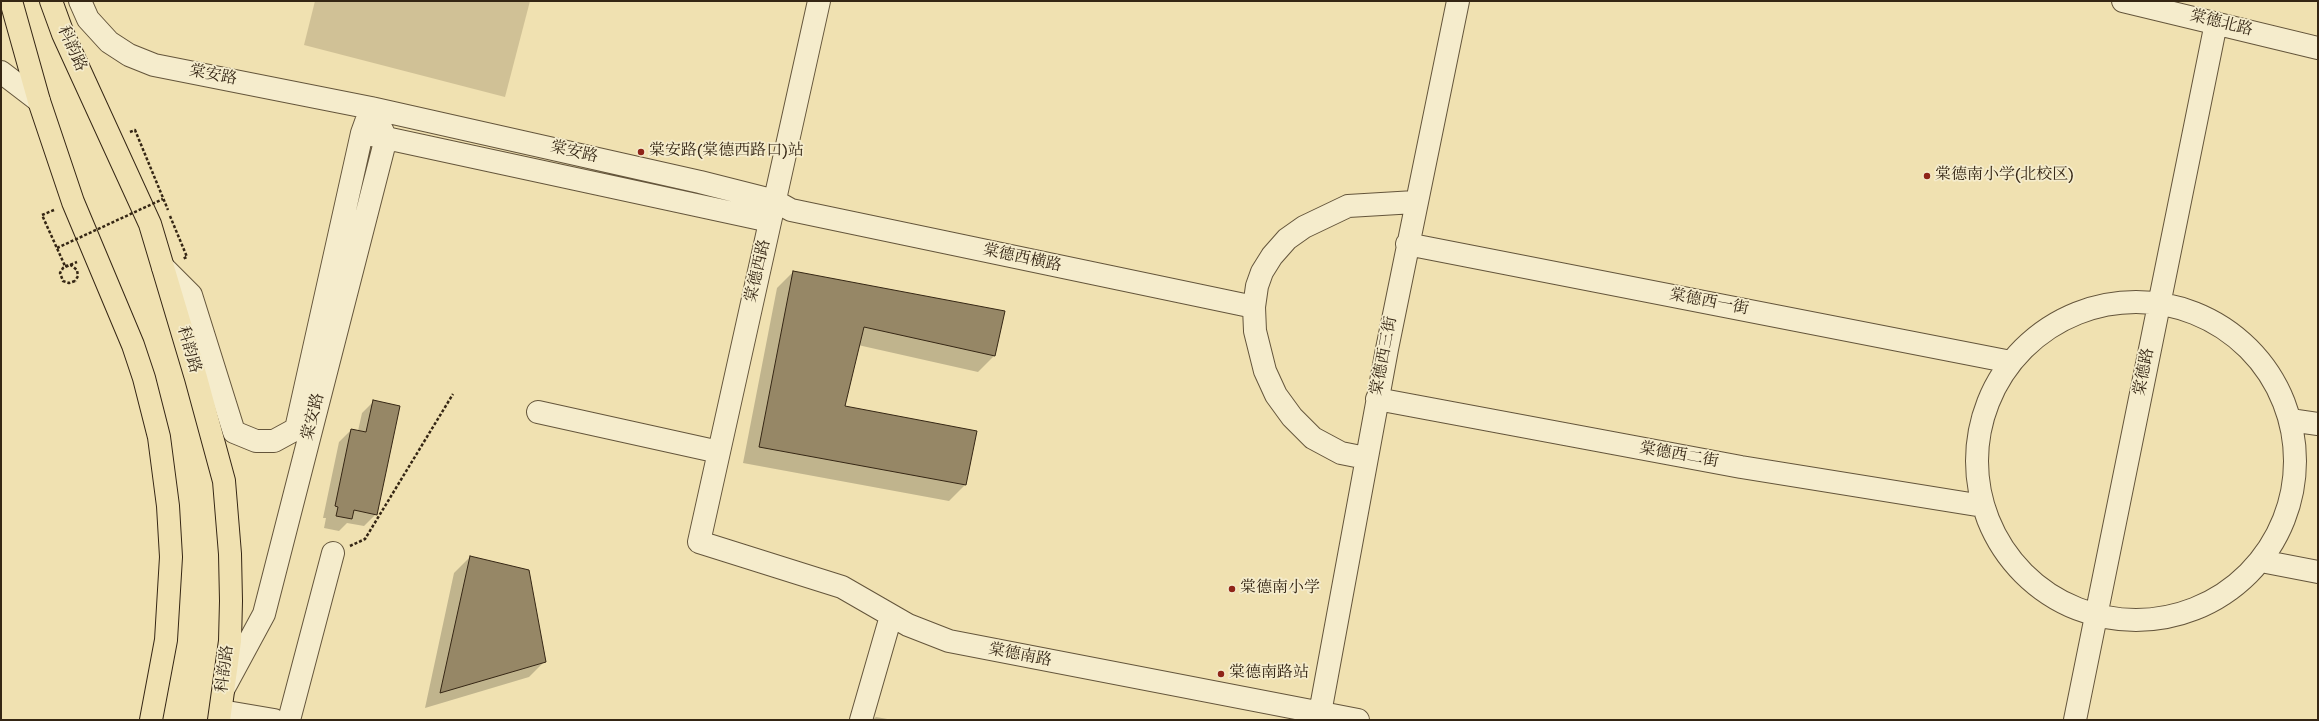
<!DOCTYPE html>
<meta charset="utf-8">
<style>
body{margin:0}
#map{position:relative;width:2319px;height:721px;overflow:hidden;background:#f0e1b1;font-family:"IM FELL DW Pica",serif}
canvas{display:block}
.frame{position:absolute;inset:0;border:2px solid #352614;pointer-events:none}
</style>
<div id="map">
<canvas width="2319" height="721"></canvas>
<div class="frame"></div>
</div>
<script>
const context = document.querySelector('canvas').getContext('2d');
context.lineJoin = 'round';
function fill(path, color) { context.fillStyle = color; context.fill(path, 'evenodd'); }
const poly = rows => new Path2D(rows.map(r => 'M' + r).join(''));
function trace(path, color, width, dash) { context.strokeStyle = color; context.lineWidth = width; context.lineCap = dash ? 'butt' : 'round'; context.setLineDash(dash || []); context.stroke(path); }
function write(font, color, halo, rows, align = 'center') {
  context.font = font + ' "IM FELL DW Pica","Noto Serif SC",serif'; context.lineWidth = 3.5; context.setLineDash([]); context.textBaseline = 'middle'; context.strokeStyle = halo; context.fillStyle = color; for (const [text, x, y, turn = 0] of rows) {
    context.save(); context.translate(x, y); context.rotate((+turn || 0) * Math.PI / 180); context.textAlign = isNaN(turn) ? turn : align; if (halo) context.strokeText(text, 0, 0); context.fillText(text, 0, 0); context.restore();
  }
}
const green = poly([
 [315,1,530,1,505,97,304,45]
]);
const shadow = poly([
 [793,272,994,356,978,372,858,345,843,406,965,485,949,501,743,463,777,288],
 [374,401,376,514,364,526,347,523,339,531,324,528,326,518,323,518,339,442,351,430,358,431,362,413],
 [470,557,545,661,529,677,425,708,454,573],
 [876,717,893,720,872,720]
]);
const building = poly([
 [793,271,1005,311,995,356,864,327,845,406,977,431,966,485,759,447,793,271],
 [373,400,400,406,377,515,354,510,352,519,336,516,338,507,335,506,351,429,366,432,373,400],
 [470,556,529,570,546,662,440,693,470,556]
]);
const path = poly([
 [130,132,135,130,168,210],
 [54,210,42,215,65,266],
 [170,216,187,257,182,259],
 [75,281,69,283,63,281,60,273,63,268,77,262],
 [350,546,365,539,453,394]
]);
const minor = poly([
 [80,1,88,19,109,42,129,55,154,65,371,108,700,182,775,201,791,210,1254,307],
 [819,1,699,542,842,587,908,625,949,641,1358,720],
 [2123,1,2318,48],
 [1,72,39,101],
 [372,135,770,221],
 [1407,244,2011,362],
 [163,267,191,295,234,432,256,441,274,441,296,429,362,133,371,108],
 '1977 461a159 159 0 1 1 318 0a159 159 0 1 1-318 0Z',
 [1377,399,1741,467,1983,506],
 [538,412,719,452],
 [2290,420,2318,424],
 [1366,458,1341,453,1313,438,1292,417,1276,395,1265,371,1255,331,1254,307,1257,286,1262,272,1272,256,1287,239,1304,227,1348,206,1415,202],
 [2261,561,2318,572],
 [224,688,264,614,386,138,371,108],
 [221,711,274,720],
 [1320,713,1387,349,1458,1],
 [289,720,333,553],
 [861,720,891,616],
 [2075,720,2216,23]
]);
const highway = poly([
 [11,1,39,101,73,202,133,345,144,378,159,437,168,506,171,557,166,640,151,720],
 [51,1,63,34,150,224,196,378,224,481,230,554,231,601,230,641,219,720]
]);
const pathBridge = poly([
 [57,248,163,199],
 [65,266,71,265,77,270,78,276,75,281]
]);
const markers = [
 [641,152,4,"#8f2418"],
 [1927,176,4,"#8f2418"],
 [1232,589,4,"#8f2418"],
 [1221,674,4,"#8f2418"]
];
const streetNames = [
 ["棠德北路",2221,24,14],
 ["科韵路",71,49,66],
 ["棠安路",213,76,11],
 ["棠安路",574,153,13],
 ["棠德西横路",1022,259,12],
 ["棠德西路",759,271,-77],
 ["棠德西一街",1709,303,11],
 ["科韵路",188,350,74],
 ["棠德西三街",1385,356,-79],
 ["棠德路",2145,372,-79],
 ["棠安路",314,417,-76],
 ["棠德西二街",1679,456,10],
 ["棠德南路",1020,656,11],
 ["科韵路",226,669,-83]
];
const poiNames = [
 ["棠安路(棠德西路口)站",649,152],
 ["棠德南小学(北校区)",1935,176],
 ["棠德南小学",1240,589],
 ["棠德南路站",1229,674]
];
fill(green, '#d0c196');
fill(shadow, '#0003');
fill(building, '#968766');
trace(building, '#352614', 1);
trace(minor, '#64553b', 24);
trace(highway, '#352614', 24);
trace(path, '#352614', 2.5, [3, 2]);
trace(minor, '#f5eccc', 22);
trace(highway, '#f0e1b1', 22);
trace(pathBridge, '#352614', 2.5, [3, 2]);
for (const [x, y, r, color] of markers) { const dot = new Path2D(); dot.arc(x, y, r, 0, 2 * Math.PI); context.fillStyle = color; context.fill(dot); trace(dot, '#f5eccc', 1.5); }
write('16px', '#352614', '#f5eccc', streetNames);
write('16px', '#352614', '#f5eccc', poiNames, 'left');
</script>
